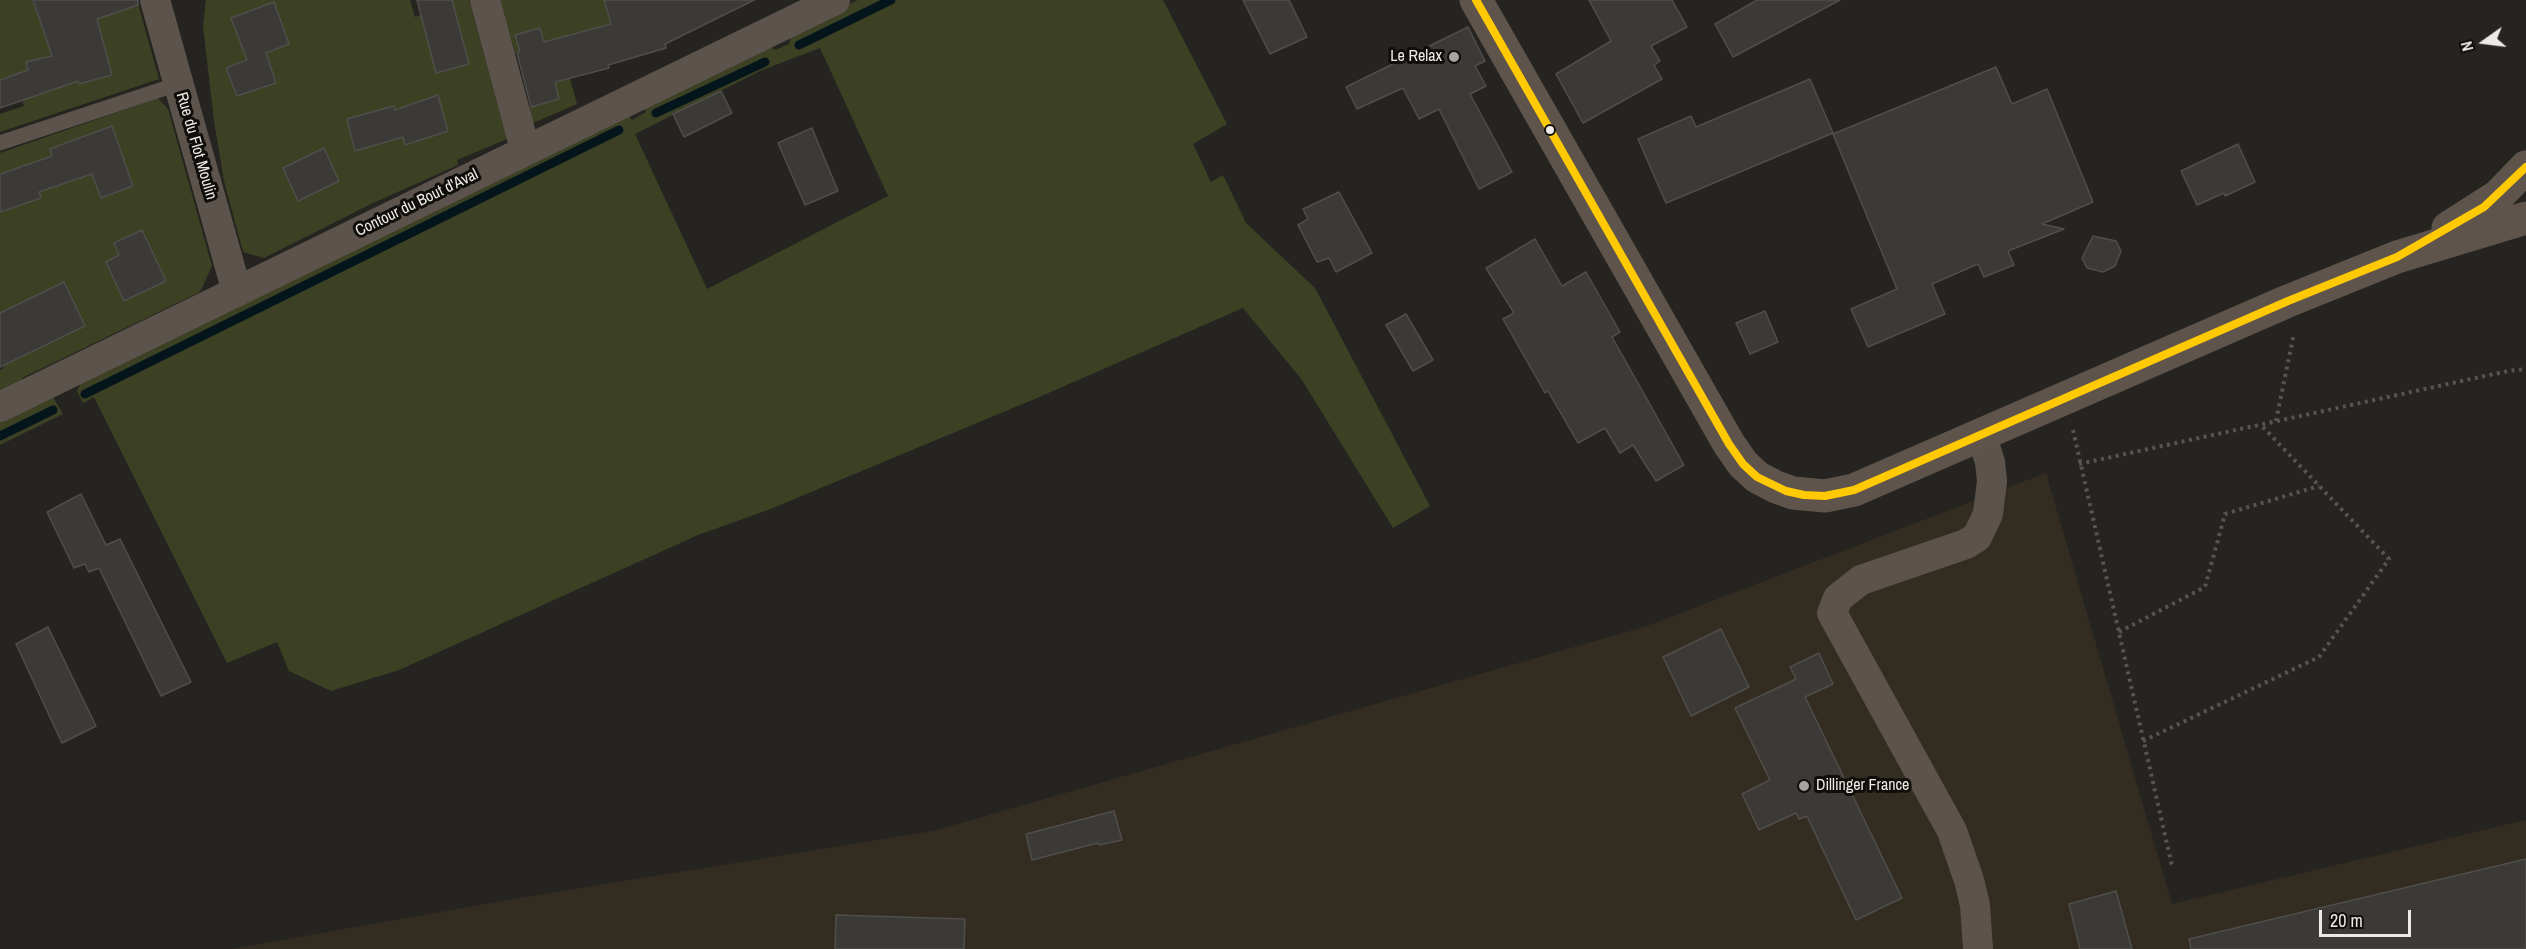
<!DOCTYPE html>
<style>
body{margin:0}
#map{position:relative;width:2526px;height:949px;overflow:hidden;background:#262421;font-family:"Archivo Narrow",sans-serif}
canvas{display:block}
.north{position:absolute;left:2454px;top:12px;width:60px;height:60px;-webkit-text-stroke:4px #100e0b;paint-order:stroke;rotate:256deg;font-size:16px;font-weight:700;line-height:24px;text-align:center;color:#eeebe6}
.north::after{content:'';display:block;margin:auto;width:21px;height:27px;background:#eeebe6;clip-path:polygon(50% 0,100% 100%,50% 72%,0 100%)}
.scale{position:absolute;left:2319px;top:910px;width:92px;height:27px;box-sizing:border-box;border:3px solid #eeebe6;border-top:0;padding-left:8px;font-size:18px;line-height:21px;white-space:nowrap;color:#eeebe6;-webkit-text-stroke:4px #100e0b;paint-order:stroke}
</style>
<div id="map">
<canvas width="2526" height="949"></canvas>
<div class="north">N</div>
<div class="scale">20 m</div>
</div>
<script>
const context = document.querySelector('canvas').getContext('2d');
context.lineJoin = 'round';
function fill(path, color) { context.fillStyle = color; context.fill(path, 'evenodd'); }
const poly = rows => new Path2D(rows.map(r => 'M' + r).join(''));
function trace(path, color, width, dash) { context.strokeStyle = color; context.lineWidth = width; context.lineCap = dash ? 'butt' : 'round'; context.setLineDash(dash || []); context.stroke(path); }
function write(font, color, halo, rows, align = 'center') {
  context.font = font + ' "Archivo Narrow",sans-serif'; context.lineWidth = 6; context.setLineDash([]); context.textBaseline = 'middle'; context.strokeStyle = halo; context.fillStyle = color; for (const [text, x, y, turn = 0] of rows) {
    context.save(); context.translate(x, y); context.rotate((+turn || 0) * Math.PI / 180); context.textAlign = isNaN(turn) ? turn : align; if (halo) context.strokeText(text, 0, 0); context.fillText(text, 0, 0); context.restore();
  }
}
const built = poly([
 [2046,473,2172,904,2526,820,2526,949,231,949,531,896,933,831,1647,626]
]);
const green = poly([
 [0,0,33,0,93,21,100,18,94,0,137,0,159,79,0,132,0,114,24,106,22,100,35,96,27,70,0,80],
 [206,0,410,0,415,17,448,3,447,0,469,0,507,139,457,160,458,165,371,204,264,258,243,252,224,181,214,121,203,26],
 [273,2,289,44,266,53,276,82,237,96,226,68,247,60,231,18],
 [438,96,448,131,405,145,403,137,356,151,347,119,394,106,395,110],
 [500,0,604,0,612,27,559,38,577,104,533,123,529,107,559,99,540,28,520,52,515,53],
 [858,0,1163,0,1227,124,1193,144,1211,182,1223,175,1246,223,1315,288,1430,506,1393,528,1302,380,1243,308,1037,398,768,510,698,535,399,670,331,691,289,671,277,642,227,663,94,397,83,403,77,391,81,383,626,112,632,120,646,112,642,104,767,43,775,50,789,44,793,31],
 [820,48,888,196,707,289,635,134,760,71],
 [158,98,168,109,212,266,200,292,22,378,23,381,0,392,0,370,4,368,0,360,0,153],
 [142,230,124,301,106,262,119,255,114,243],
 [53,397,63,414,0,445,0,420]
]);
const stream = poly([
 [799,45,891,0],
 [656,113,765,62],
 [85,394,619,130],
 [0,436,53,410]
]);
const building = poly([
 [33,0,138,0,138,5,97,19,112,75,79,84,78,81,0,108,0,80,28,70,26,62,52,56,33,0],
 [417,0,452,0,469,64,436,73,417,0],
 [604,0,754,0,665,44,666,48,608,65,609,68,555,82,559,99,531,107,517,53,520,52,515,35,540,28,544,42,611,24,604,0],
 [1243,0,1289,0,1307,37,1270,54,1243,0],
 [1589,0,1672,0,1687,27,1651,46,1660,61,1654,65,1662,79,1583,123,1556,74,1611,41,1589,0],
 [1757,0,1840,0,1733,57,1715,24,1757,0],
 [274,2,289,44,266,53,276,83,237,96,226,68,247,60,231,18,274,2],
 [1468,27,1485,61,1475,66,1486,86,1470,94,1512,172,1479,189,1439,109,1419,119,1403,88,1357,109,1346,87,1468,27],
 [1996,67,2012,104,2047,89,2093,202,2042,224,2064,229,2008,251,2014,265,1984,277,1978,264,1932,284,1945,314,1868,347,1851,309,1897,289,1833,134,1996,67],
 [1810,79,1833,133,1666,203,1638,139,1691,116,1696,127,1810,79],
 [721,91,732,113,684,137,673,114,721,91],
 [438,95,448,131,405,145,403,137,355,151,347,119,394,106,395,110,438,95],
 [112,126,133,186,101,198,92,174,39,192,41,198,0,212,0,174,52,156,50,149,112,126],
 [812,128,838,191,805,205,778,143,812,128],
 [2238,144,2255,182,2225,196,2224,193,2197,205,2181,171,2238,144],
 [324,148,339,181,298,201,283,168,324,148],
 [1339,192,1372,253,1336,272,1329,258,1317,262,1298,225,1308,219,1303,209,1339,192],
 [142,230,166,281,124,301,106,262,119,255,114,243,142,230],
 [2093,236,2116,241,2121,251,2115,266,2103,272,2087,268,2082,258,2093,236],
 [1535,239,1562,286,1586,272,1620,332,1612,337,1684,465,1656,481,1633,445,1620,453,1605,428,1578,443,1548,391,1545,393,1503,319,1514,313,1486,268,1535,239],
 [64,282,85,326,0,367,0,313,64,282],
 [1765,311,1778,342,1750,354,1736,323,1765,311],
 [1406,314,1433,360,1413,371,1386,325,1406,314],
 [81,494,106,545,120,539,191,682,161,696,99,568,89,572,85,564,74,568,47,512,81,494],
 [48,627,96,726,62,743,16,644,48,627],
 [1721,629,1749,687,1691,716,1663,657,1721,629],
 [1819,653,1833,684,1805,697,1902,898,1856,920,1807,816,1799,819,1796,813,1759,830,1742,794,1770,780,1735,708,1796,679,1790,667,1819,653],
 [1114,811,1122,840,1099,845,1098,843,1032,860,1026,834,1114,811],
 [2526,859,2526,949,2191,949,2189,939,2526,859],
 [2116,891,2132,949,2080,949,2069,904,2116,891],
 [836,915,965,919,964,949,835,949,836,915]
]);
const path = poly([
 [2276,421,2294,333],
 [2073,430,2172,866],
 [2079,464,2508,371,2526,369],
 [2119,632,2205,587,2225,514,2319,486],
 [2143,741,2319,657,2389,559,2260,424]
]);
const service = poly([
 [0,143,178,84]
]);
const minor = poly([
 [155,0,237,292],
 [485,0,525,149],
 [0,407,835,0],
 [1978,949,1975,905,1969,880,1952,831,1832,613,1838,598,1861,580,1966,544,1977,537,1988,514,1992,481,1990,462,1981,434]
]);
const secondary = poly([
 [1476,0,1729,444,1743,464,1757,477,1776,487,1793,493,1825,496,1854,490,2288,301,2397,257,2526,218],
 [2448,228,2498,196,2526,167]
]);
const bus1 = poly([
 [1476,0,1729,444,1743,464,1757,477,1786,491,1804,495,1825,496,1854,490,2288,301,2397,257,2484,207,2526,167]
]);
const markers = [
 [1454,57,6,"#a8a5a1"],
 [1550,130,5,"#eeebe6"],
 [1804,786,6,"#a8a5a1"]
];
const poiNames = [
 ["Le Relax",1442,57],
 ["Dillinger France",1816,786,"left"]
];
const streetNames = [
 ["Rue du Flot Moulin",196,146,74],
 ["Contour du Bout d'Aval",417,203,-26]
];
fill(built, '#332c21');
fill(green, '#3c4124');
trace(stream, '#04151c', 9);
fill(building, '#3b3a37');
trace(building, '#504e4b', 1.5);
trace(path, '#5a544f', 4, [3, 4.5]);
trace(service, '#5d534d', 15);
trace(minor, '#5d534d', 30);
trace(secondary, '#5f544c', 33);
trace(bus1, '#ffc904', 8);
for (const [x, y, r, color] of markers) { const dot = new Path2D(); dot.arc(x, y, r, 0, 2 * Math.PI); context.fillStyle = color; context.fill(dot); trace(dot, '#100e0b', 2); }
write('16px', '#eeebe6', '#100e0b', poiNames, 'right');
write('16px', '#eeebe6', '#100e0b', streetNames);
</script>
